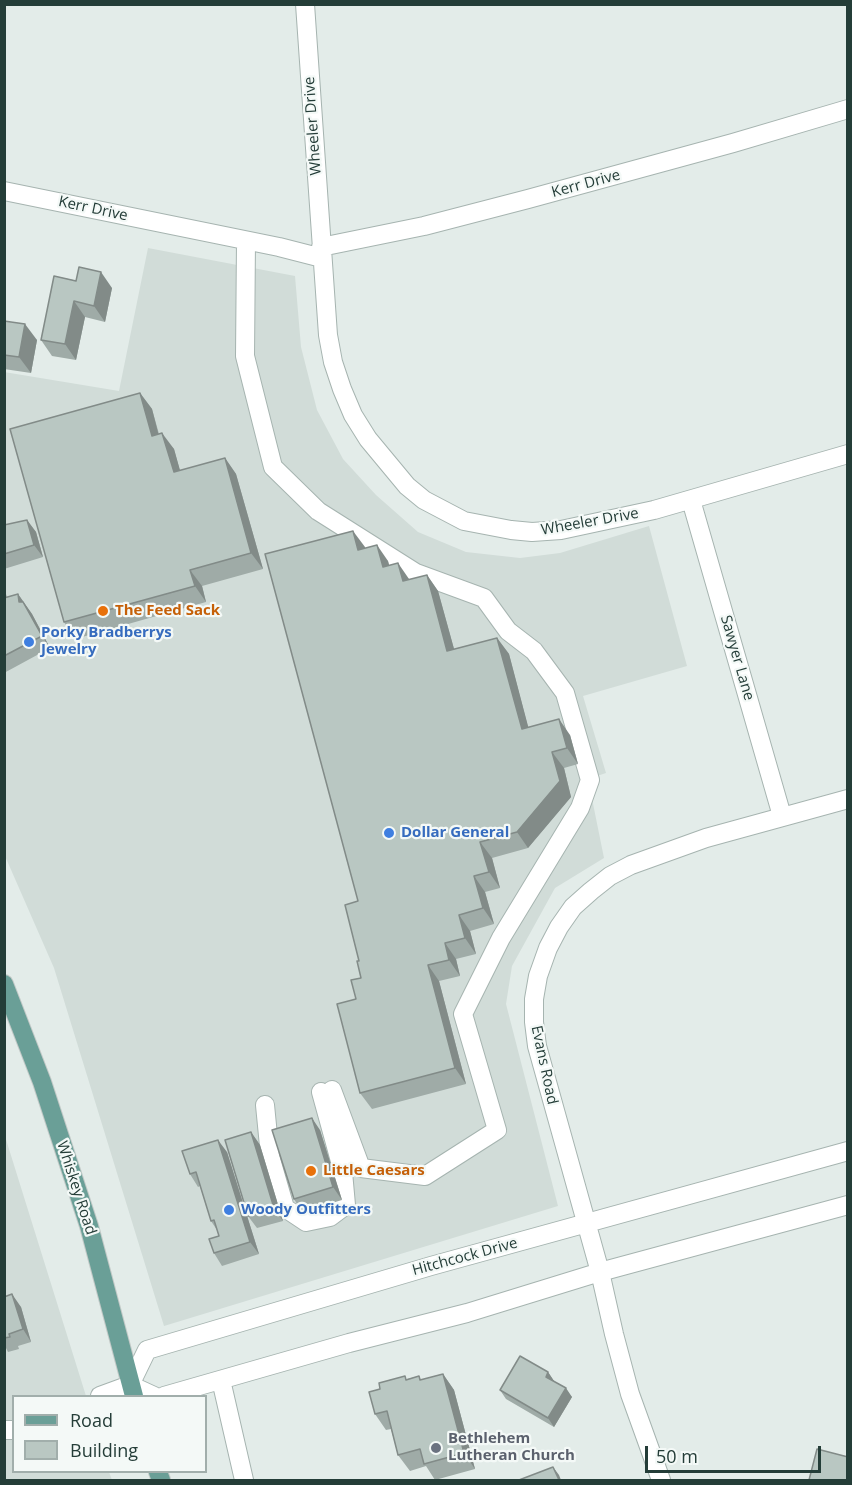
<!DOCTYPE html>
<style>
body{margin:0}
#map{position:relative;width:852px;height:1485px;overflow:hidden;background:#e3ece9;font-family:"Open Sans",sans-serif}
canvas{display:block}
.frame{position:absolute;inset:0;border:6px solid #243d38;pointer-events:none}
.legend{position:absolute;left:12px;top:1395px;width:195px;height:78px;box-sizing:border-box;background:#f4f9f7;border:2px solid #a1aeab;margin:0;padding:8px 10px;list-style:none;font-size:18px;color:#243d38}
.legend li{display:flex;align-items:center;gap:12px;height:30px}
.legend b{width:30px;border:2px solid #a1aeab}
.scale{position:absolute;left:645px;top:1446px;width:176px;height:27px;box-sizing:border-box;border:3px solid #243d38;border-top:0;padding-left:8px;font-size:18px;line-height:21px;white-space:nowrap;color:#243d38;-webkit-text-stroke:4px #f4f9f7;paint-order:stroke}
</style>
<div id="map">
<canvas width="852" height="1485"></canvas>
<div class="frame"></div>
<ul class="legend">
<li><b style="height:8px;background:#6a9f97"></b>Road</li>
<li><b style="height:16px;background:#b9c7c2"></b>Building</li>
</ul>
<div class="scale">50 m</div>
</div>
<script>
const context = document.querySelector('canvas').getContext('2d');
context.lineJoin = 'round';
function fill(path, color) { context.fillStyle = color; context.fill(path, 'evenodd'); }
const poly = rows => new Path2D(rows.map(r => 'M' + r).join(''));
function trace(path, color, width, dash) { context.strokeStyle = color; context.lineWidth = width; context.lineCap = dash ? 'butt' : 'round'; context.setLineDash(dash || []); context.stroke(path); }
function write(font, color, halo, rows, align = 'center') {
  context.font = font + ' "Open Sans",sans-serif'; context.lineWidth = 4.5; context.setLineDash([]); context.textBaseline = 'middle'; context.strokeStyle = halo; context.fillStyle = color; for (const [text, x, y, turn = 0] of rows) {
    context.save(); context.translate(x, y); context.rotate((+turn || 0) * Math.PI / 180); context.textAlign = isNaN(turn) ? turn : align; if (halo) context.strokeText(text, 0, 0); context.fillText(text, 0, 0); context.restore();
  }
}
const built = poly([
 [148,248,295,276,301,347,317,410,343,459,376,495,418,532,466,552,520,558,560,553,649,526,687,666,583,696,606,773,588,779,604,858,555,888,512,966,506,1004,558,1206,164,1326,54,968,5,856,4,372,119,391],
 [4,1133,86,1396,14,1396,14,1472,109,1472,112,1480,5,1480]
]);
const minor = poly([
 [305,4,328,335,333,362,342,389,353,415,368,439,407,486,424,500,464,521,511,530,532,532,561,530,654,510,848,454],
 [4,191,279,247,322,258],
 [246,241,245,356,273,467,318,511,416,573,484,598,508,631,534,651,565,693,590,780,580,808,501,938,463,1014,497,1130,425,1176,361,1168,332,1090],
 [321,247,424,226,528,199,733,143,848,109],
 [691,500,782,816],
 [265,1105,270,1156,285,1208,306,1222,330,1217,346,1205,343,1172,321,1092],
 [221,1380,244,1480],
 [130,1385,147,1350,431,1266,848,1151],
 [130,1385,154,1396],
 [100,1396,130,1385],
 [164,1396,349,1343,467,1313,600,1272,848,1205],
 [4,1430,14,1430],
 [661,1480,630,1394,614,1334,600,1272,537,1046,534,1022,534,999,538,976,548,948,559,927,573,907,591,891,610,876,631,865,706,838,848,799]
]);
const major = poly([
 [4,984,42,1082,89,1226,134,1396],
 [158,1472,161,1480]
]);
const wall = poly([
 [54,276,112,288,105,322,85,317,76,360,52,356,41,340],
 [4,321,37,340,31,373,4,369],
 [140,393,152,409,159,434,174,449,180,471,225,458,236,474,263,569,202,586,206,602,75,639,64,622],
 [27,520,36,532,43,557,4,569,4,525],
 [365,547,365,548,388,561,389,566,409,580,427,575,438,591,454,649,497,638,509,654,528,727,570,735,578,764,564,768,571,797,528,848,492,858,500,888,485,892,494,924,470,931,476,954,456,959,460,976,439,981,466,1084,372,1109,360,1093,356,999,361,978,359,961],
 [4,588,7,597,18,594,32,614,50,648,4,673],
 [320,1130,342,1200,302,1212,294,1199],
 [251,1132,260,1145,283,1221,257,1228,248,1216],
 [227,1152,259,1254,222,1266,214,1253,219,1236,217,1230,211,1221,200,1186,198,1187,190,1174],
 [4,1297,21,1307,31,1342,18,1346,19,1349,8,1352,6,1348,4,1349],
 [548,1372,554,1381,572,1397,554,1427,506,1399,500,1390],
 [443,1374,454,1390,475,1469,435,1480,426,1466,410,1471,398,1455,391,1429,386,1430,375,1414,407,1379,419,1376,421,1380]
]);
const shadedWall = poly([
 [101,272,112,288,105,322,94,306],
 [74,301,85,317,76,360,65,344],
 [25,324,37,340,31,373,19,357],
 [140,393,152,409,163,452,152,436],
 [162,433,174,449,185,488,174,472],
 [225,458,236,474,263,569,251,553],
 [27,520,36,532,43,557,34,545],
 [353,531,365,547,370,566,358,550],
 [377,545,388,561,394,583,383,567],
 [398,563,409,579,403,581],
 [190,570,202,586,206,602,195,586],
 [427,575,438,591,459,667,447,651],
 [18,594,32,614,50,648,19,602],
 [497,638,509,654,533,745,522,729],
 [559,719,570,735,578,764,567,748],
 [552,752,564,768,571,797,528,848,517,832],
 [480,842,492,858,500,888,489,872],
 [474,876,485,892,494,924,483,908],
 [459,915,470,931,476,954,465,938],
 [445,943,456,959,460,976,449,960],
 [428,965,439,981,466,1084,455,1068],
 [312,1118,320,1130,342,1200,333,1187],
 [251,1132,260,1145,283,1221,274,1208],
 [218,1140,227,1152,259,1254,250,1242],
 [12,1294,21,1307,31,1342,23,1329],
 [548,1372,554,1381,552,1385,546,1377],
 [443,1374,454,1390,475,1469,464,1453],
 [566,1388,572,1397,554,1427,548,1418],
 [553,1467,559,1475,561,1480,559,1480]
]);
const building = poly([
 [79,267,101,272,94,306,74,301,65,344,41,340,54,276,76,281,79,267],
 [4,321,25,324,19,357,4,355,4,321],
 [140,393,152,436,162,433,174,472,225,458,251,553,190,570,195,586,64,622,10,429,140,393],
 [27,520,34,545,4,554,4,525,27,520],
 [353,531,358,550,377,545,383,567,398,563,403,581,427,575,447,651,497,638,522,729,559,719,567,748,552,752,560,781,517,832,480,842,489,872,474,876,483,908,459,915,465,938,445,943,449,960,428,965,455,1068,360,1093,337,1004,356,999,351,980,361,978,357,961,359,961,345,905,358,901,265,554,353,531],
 [18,594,19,602,23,602,42,636,4,656,4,598,18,594],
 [312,1118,333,1187,294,1199,272,1130,312,1118],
 [251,1132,274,1208,248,1216,225,1140,251,1132],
 [218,1140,250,1242,214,1253,209,1239,219,1236,214,1220,211,1221,196,1172,190,1174,182,1151,218,1140],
 [12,1294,23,1329,9,1334,10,1337,4,1338,4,1297,12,1294],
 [520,1356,548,1372,546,1377,566,1388,548,1418,500,1390,520,1356],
 [443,1374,464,1453,424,1464,420,1449,398,1455,387,1411,375,1414,369,1392,380,1389,379,1383,405,1376,406,1380,419,1376,420,1380,443,1374],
 [817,1449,848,1457,848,1480,809,1480,817,1449],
 [553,1467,559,1480,519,1480,553,1467]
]);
const markers = [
 [103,611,6,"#e8710a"],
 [29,642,6,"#3f7fe0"],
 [389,833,6,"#3f7fe0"],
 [311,1171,6,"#e8710a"],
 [229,1210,6,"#3f7fe0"],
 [436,1448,6,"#6b7280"]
];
const streetNames = [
 ["Wheeler Drive",313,126,-94],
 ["Kerr Drive",586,184,-15],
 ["Kerr Drive",93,209,12],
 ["Wheeler Drive",590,522,-10],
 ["Sawyer Lane",737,658,74],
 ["Evans Road",544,1065,78],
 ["Whiskey Road",76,1188,72],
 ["Hitchcock Drive",465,1257,-15]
];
const foodNames = [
 ["The Feed Sack",115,611],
 ["Little Caesars",323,1171]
];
const shopNames = [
 ["Porky Bradberrys",41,633],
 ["Jewelry",41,650],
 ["Dollar General",401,833],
 ["Woody Outfitters",241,1210]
];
const worshipNames = [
 ["Bethlehem",448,1439],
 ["Lutheran Church",448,1456]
];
fill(built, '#d1dcd8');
trace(minor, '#a6b4b0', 20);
trace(major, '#c2c9c7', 20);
trace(minor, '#fff', 18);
trace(major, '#6a9f97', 18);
fill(wall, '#9faba7');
fill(shadedWall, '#828b88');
fill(building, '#b9c7c2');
trace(building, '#828b88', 1.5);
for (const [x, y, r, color] of markers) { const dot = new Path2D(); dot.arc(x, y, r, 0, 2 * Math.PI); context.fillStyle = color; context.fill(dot); trace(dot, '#f4f9f7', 2); }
write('15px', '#243d38', '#f4f9f7', streetNames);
write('bold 15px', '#c56008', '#f4f9f7', foodNames, 'left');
write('bold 15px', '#366cbe', '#f4f9f7', shopNames, 'left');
write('bold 15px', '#5b616d', '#f4f9f7', worshipNames, 'left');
</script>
